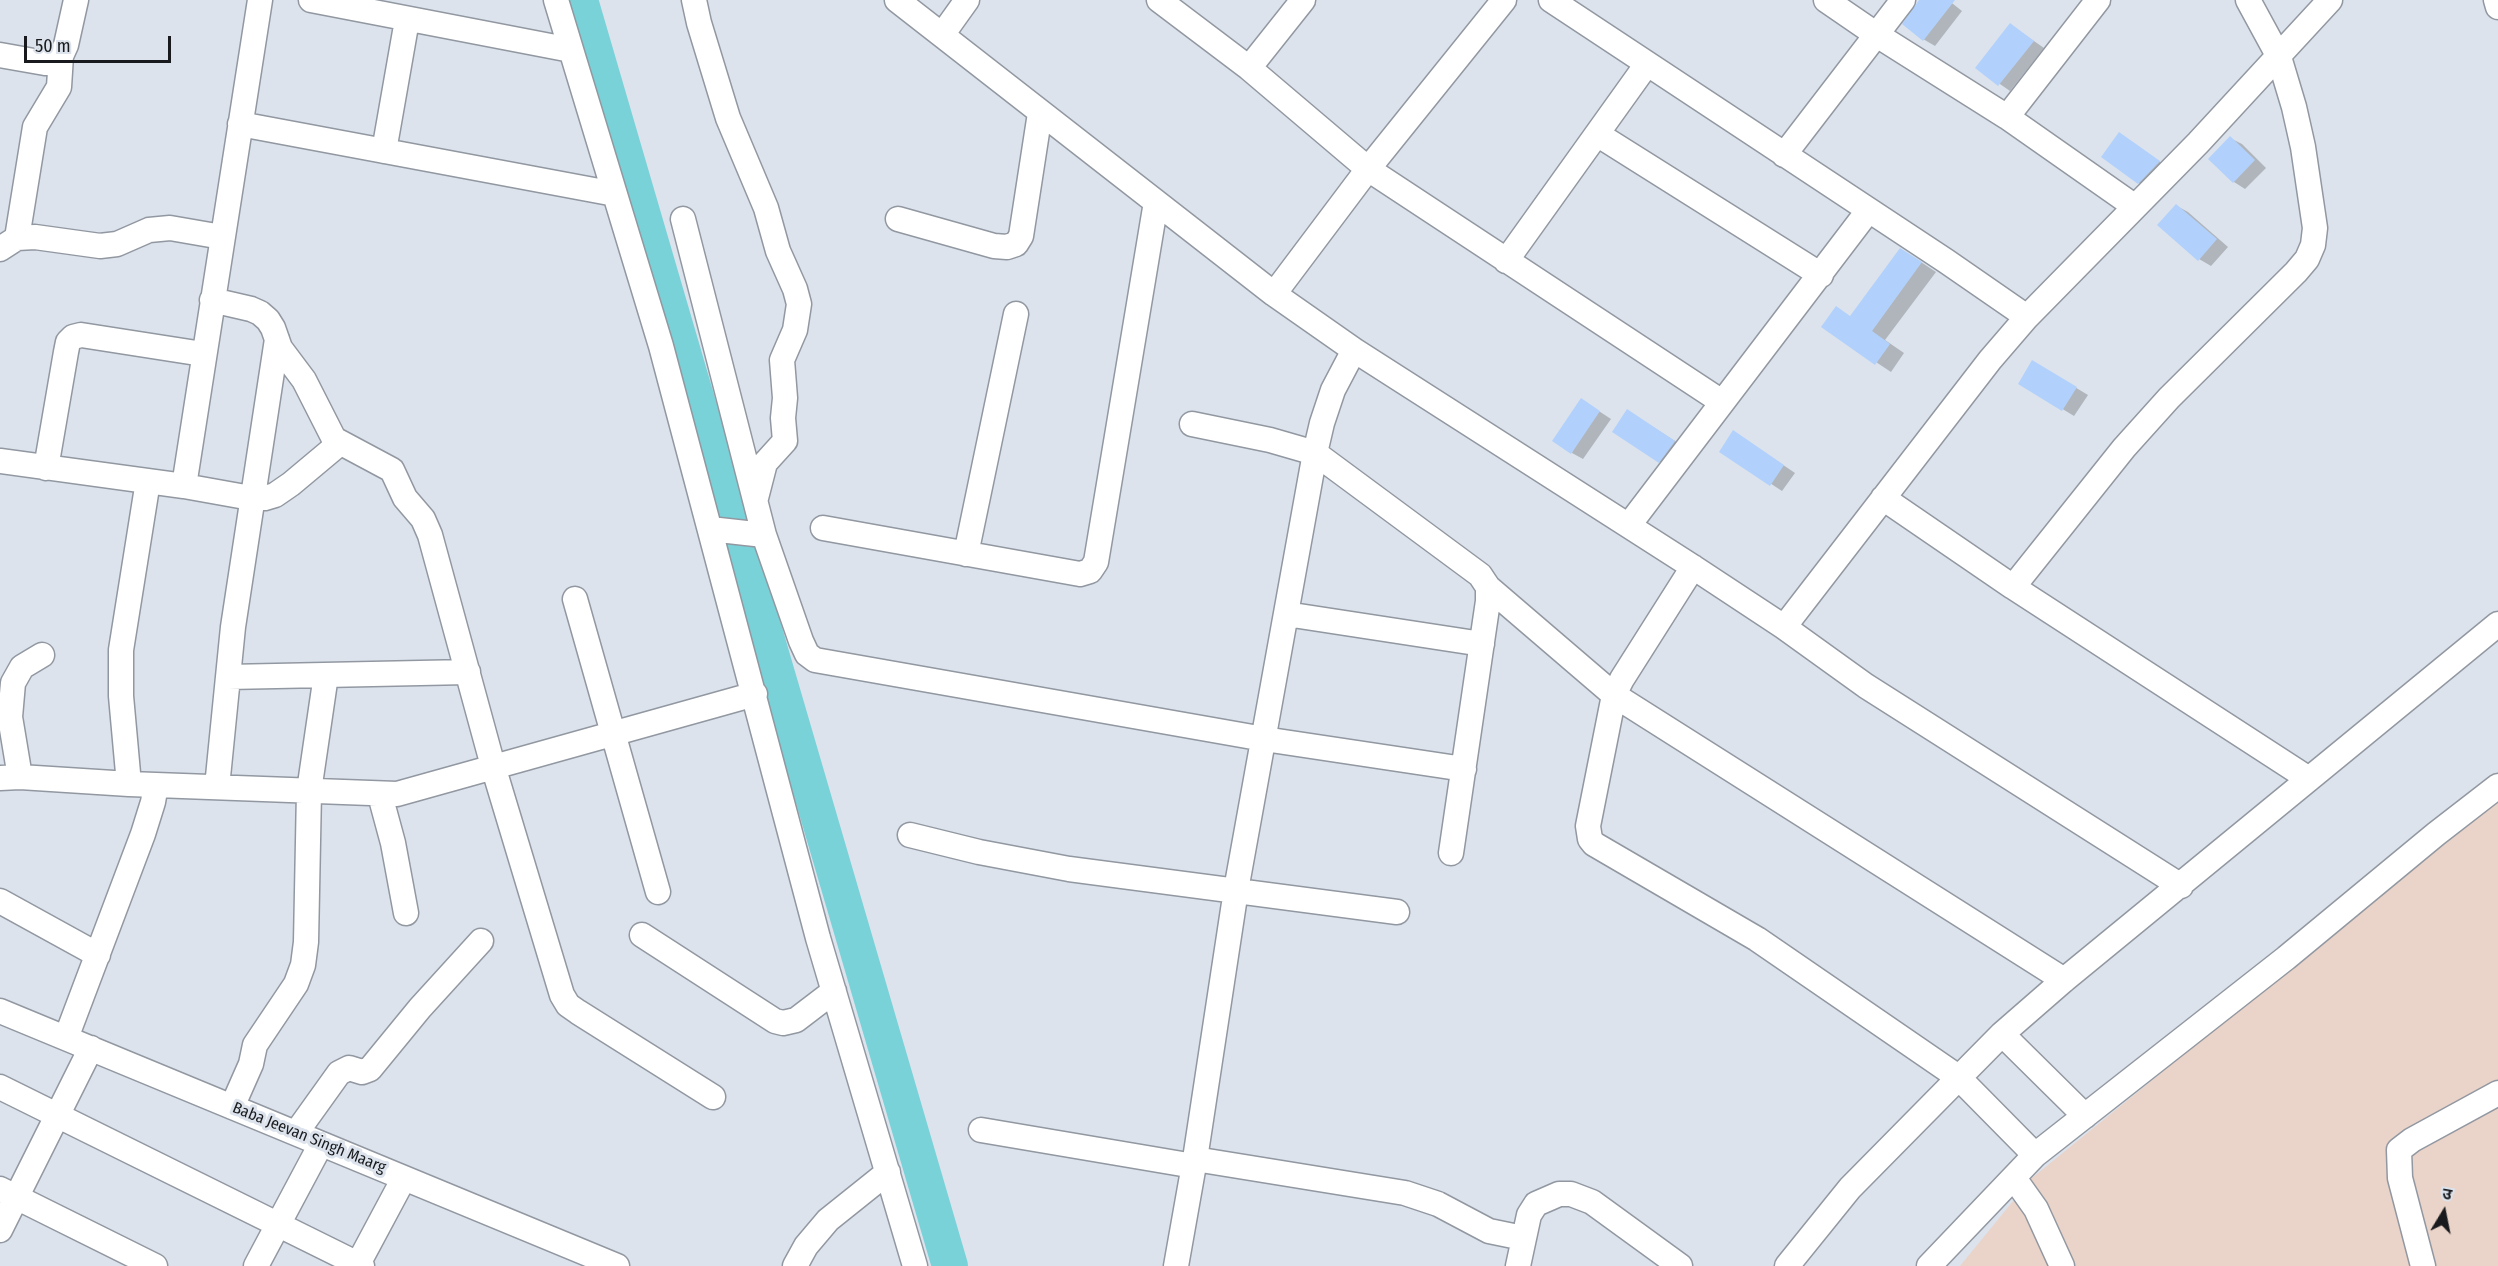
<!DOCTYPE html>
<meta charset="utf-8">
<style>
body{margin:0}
#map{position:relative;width:2498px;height:1266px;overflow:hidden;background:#dce3ec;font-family:"Fira Sans Condensed","Noto Sans Devanagari",sans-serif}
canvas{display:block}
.north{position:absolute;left:2414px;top:1182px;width:60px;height:60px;-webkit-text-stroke:4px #dce3ec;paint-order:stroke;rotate:10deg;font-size:16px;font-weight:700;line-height:24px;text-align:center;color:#181a1d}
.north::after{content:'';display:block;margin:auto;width:21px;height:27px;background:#181a1d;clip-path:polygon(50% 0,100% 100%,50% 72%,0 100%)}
.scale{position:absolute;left:24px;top:36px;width:147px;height:27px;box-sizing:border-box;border:3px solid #181a1d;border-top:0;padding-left:8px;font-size:18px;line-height:21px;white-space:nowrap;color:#181a1d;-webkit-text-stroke:4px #dce3ec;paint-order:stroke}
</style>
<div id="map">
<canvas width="2498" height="1266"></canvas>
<div class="north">उ</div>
<div class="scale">50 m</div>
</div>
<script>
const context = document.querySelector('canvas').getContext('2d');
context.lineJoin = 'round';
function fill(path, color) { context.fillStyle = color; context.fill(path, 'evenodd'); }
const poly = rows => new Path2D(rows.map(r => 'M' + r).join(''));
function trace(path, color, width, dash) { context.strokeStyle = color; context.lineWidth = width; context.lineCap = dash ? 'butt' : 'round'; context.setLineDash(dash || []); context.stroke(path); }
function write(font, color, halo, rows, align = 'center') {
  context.font = font + ' "Fira Sans Condensed",sans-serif'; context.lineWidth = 6; context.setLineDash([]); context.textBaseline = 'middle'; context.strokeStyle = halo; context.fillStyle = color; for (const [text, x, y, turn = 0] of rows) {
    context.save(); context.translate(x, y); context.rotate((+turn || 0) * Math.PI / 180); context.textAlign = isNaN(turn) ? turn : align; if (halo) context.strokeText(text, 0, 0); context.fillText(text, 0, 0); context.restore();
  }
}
const industrial = poly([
 [2498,799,2498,1266,1960,1266,2032,1178]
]);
const shadow = poly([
 [1922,0,1948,0,1962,11,1935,46,1923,39],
 [2011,25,2044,48,2010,91,1977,68],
 [2230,138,2242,144,2266,168,2245,189,2234,182],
 [2131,141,2170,169,2150,189,2139,183],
 [2177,206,2188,212,2228,247,2211,266,2199,259],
 [1915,258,1936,272,1885,340,1904,353,1891,372,1823,327,1851,317],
 [2033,362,2088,395,2074,416,2020,383],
 [1582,400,1611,419,1583,459,1572,453],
 [1639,418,1686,448,1671,468,1659,461],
 [1745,439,1795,473,1782,491,1721,451]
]);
const river = poly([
 [580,0,950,1266]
]);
const building = poly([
 [1919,0,1955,0,1923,41,1902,24],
 [2010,23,2034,41,1998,86,1975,68],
 [2119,132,2160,161,2138,184,2101,157],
 [2230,136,2255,160,2233,183,2208,159],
 [2176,204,2217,239,2198,261,2157,225],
 [1900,248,1922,262,1872,331,1890,344,1875,365,1821,327,1836,306,1850,316],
 [2032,360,2077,387,2062,411,2018,384],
 [1581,398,1600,411,1571,454,1552,441],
 [1627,409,1675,441,1659,463,1612,432],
 [1733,430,1784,465,1770,486,1719,452]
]);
const minor = poly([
 [311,0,571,50],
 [556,0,661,346,818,938,915,1266],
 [694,0,699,23,728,118,766,208,778,251,795,289,799,304,795,330,782,360,785,398,783,418,785,441,765,463,756,498],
 [897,0,1274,294],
 [1159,0,1249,68,1368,169,1722,402],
 [1504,0,1368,169,1274,294,1354,350,1693,567,1784,627,1866,686,2181,886],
 [1551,0,1946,261,2027,317],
 [1826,0,1877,35,2007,117,2134,206],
 [2496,0,2498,7],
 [942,35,967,0],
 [0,55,45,63,55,62,61,56,66,45,76,0],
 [1249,68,1303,0],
 [2007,117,2098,0],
 [240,124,615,194],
 [1597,134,1821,275],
 [384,151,407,20],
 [1784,155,1903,0],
 [683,219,764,535,801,641,807,654,815,660,1264,739,1464,769],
 [898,219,994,246,1007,247,1016,244,1021,236,1040,113],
 [17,238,35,127,59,87,61,56],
 [0,249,17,238,35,237,100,246,117,244,149,230,170,228,222,237],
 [1506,261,1647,64],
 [212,300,251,309,260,313,268,320,273,328,280,348,304,380,334,439,392,470,405,498,423,519,430,535,493,766,562,995,568,1005,578,1012,713,1097],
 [1192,424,1270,440,1315,453,1480,575,1488,587,1488,601,1451,853],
 [0,461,184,486,251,498,265,498,275,495,291,484,340,443],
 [46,468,66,352,68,342,73,337,81,335,203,354],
 [184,486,260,0],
 [1883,498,2013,587,2309,779],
 [1629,525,1868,211],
 [823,528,1080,574,1090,571,1096,562,1156,202],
 [710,529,764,535],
 [966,554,1016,314],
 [1693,567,1622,679,1614,695,1588,826,1590,839,1594,844,1757,939,1958,1077,2035,1155],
 [1488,587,1614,695,2064,980],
 [2013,587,2124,448,2169,398,2296,272,2307,259,2313,245,2315,228,2303,147,2294,107,2279,57,2248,0],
 [575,599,658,892],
 [1286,614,1482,644],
 [1784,627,1990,360,2027,317,2198,143,2330,0],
 [228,677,468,672],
 [20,777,10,717,13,683,22,667,42,655],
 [0,778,20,777,129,784,397,794,755,694],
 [129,784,121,696,121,650,148,481],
 [217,787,233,627,277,339],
 [380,795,393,843,406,913],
 [910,835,979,852,1069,869,1397,912],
 [0,901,98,955],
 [642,935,775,1021,783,1023,796,1020,834,991],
 [0,1011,617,1266],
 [2002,1034,2085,1116],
 [66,1038,143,834,153,802,156,785],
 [0,1087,362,1266],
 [232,1107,251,1064,255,1045,296,984,303,965,306,942,309,791,326,675],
 [981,1130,1194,1166],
 [296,1133,339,1073,349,1068,362,1072,370,1069,420,1008,481,941],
 [1195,1159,1405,1193,1438,1204,1489,1231,1523,1238],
 [2014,1178,2036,1209,2062,1266],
 [0,1189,155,1266],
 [0,1230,91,1048],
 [358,1264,404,1178],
 [256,1266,321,1144],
 [795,1266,806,1246,828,1220,888,1172],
 [1176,1266,1195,1159,1236,890,1315,453,1322,423,1333,390,1354,350],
 [1518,1266,1529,1215,1536,1204,1559,1194,1571,1194,1592,1202,1680,1266],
 [1787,1266,1850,1188,2002,1034,2064,980,2498,624],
 [1929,1266,2035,1155,2286,958,2436,834,2498,786],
 [2423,1266,2400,1178,2399,1150,2412,1140,2498,1093]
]);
const streetNames = [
 ["Baba Jeevan Singh Maarg",309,1138,22]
];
fill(industrial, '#ead3c8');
fill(shadow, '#0003');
trace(river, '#78d2d8', 36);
fill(building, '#b1d1fc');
trace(minor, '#9298a1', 27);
trace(minor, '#fff', 24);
write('16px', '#181a1d', '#dce3ec', streetNames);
</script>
